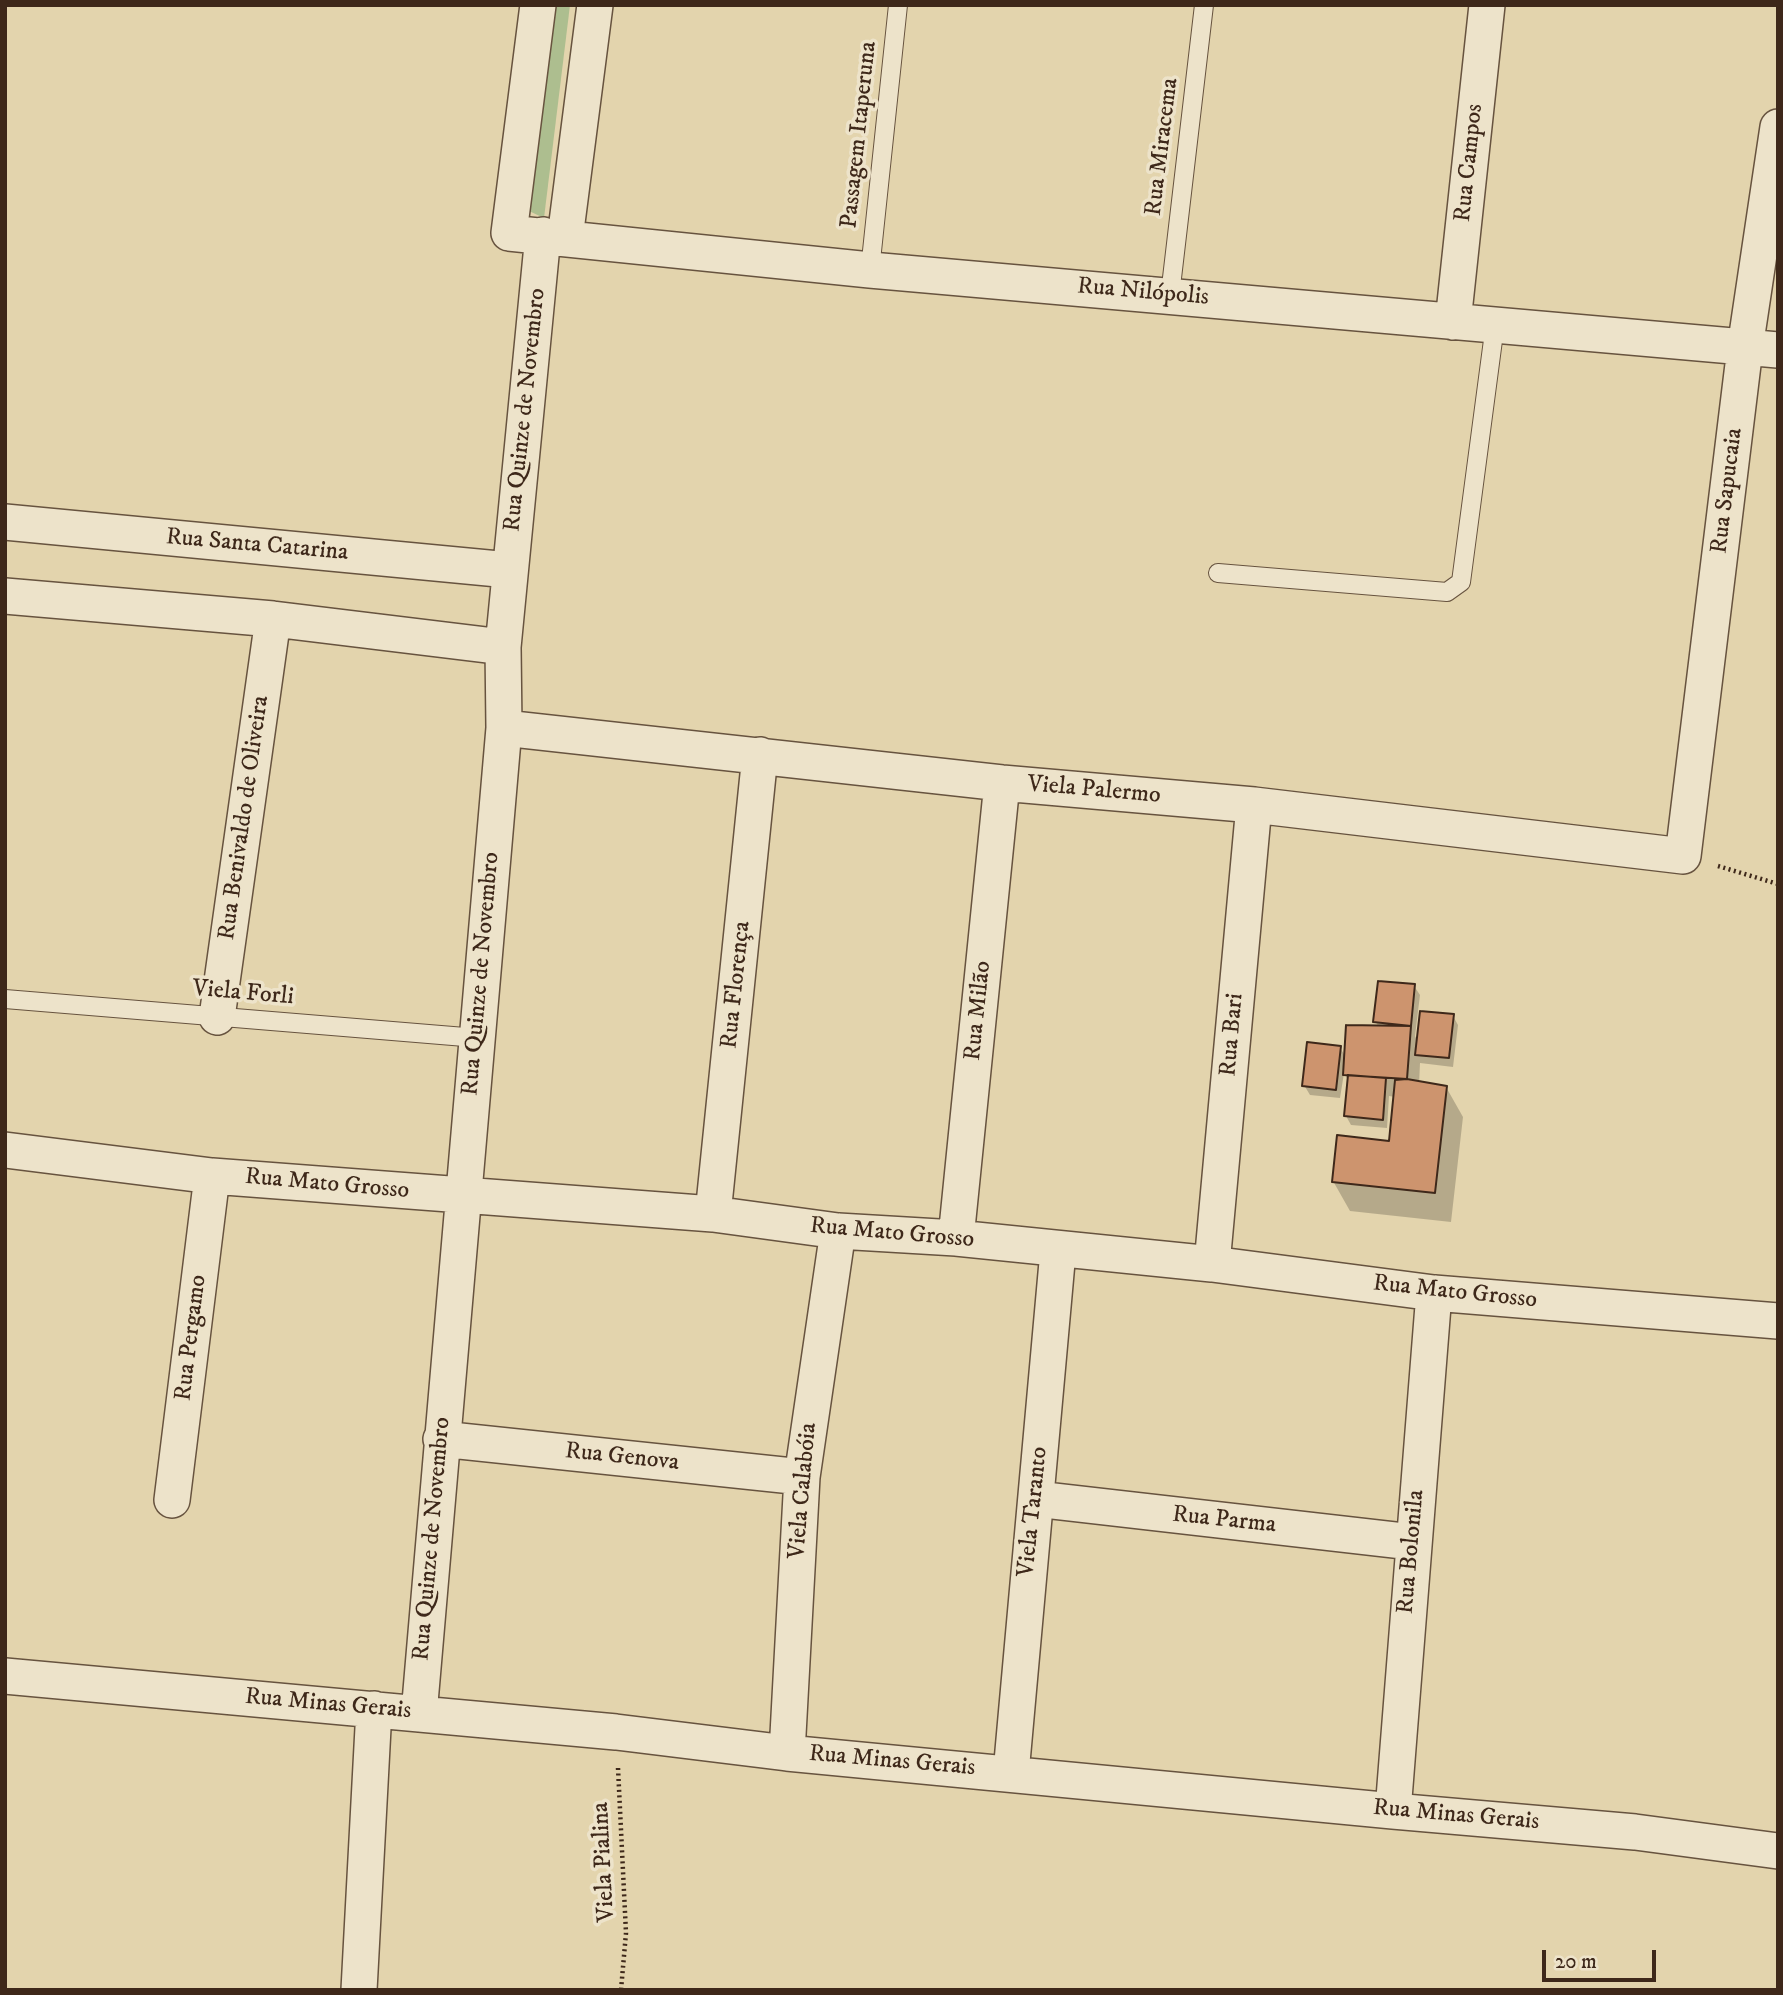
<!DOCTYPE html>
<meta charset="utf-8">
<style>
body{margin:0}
#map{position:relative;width:1783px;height:1995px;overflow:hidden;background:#e3d4ad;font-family:"IM FELL DW Pica",serif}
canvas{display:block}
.frame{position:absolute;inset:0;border:7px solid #3e281a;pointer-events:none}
.scale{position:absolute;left:1542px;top:1950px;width:114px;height:32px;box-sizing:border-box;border:4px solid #3e281a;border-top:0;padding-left:9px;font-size:21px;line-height:24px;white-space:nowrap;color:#3e281a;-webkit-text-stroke:5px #ede3ca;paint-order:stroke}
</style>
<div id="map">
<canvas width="1783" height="1995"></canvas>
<div class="frame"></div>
<div class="scale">20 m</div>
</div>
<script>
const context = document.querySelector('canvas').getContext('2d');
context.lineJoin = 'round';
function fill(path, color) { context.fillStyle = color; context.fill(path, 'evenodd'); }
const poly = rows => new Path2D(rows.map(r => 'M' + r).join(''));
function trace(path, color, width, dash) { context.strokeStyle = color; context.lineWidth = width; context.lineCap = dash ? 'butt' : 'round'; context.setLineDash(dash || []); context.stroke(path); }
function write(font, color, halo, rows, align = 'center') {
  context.font = font + ' "IM FELL DW Pica",serif'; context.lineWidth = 7; context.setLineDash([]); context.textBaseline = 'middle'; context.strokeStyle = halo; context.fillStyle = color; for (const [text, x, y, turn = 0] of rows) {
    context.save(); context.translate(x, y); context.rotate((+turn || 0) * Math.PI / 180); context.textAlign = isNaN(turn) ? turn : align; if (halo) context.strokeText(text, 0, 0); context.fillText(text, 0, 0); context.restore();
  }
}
const green = poly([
 [554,5,570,5,544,218,529,211]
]);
const shadow = poly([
 [1414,986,1420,995,1415,1036,1418,1042,1453,1016,1458,1025,1453,1067,1420,1063,1419,1085,1446,1087,1463,1117,1451,1222,1350,1211,1333,1181,1390,1143,1395,1097,1389,1096,1387,1128,1351,1125,1346,1116,1349,1082,1344,1073,1340,1098,1310,1095,1304,1085,1340,1048,1346,1057,1379,1027,1375,1021]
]);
const building = poly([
 [1378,981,1415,984,1411,1026,1373,1022,1378,981],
 [1420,1011,1454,1014,1449,1058,1415,1055,1420,1011],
 [1346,1025,1411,1026,1407,1079,1343,1075,1346,1025],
 [1307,1042,1341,1046,1336,1090,1302,1086,1307,1042],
 [1348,1075,1386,1078,1383,1120,1344,1116,1348,1075],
 [1407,1079,1447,1086,1435,1193,1332,1182,1337,1135,1389,1141,1395,1080,1407,1079]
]);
const path = poly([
 [1718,866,1778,884],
 [618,1768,626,1933,621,1990]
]);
const lane = poly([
 [870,270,898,5],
 [1170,295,1204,5],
 [1218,573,1447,592,1461,582,1495,325],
 [5,999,477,1038]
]);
const street = poly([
 [538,5,509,233,870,270,1778,350],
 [565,238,595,5],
 [1453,322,1487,5],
 [5,522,509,570],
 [5,596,273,619,503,647],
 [504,728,1002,783,1254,805,1683,856,1745,348,1778,127],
 [217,1017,273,619],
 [5,1150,212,1176,713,1214,838,1231,956,1238,1212,1264,1434,1293,1778,1321],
 [713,1214,760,755],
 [956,1238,1002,783],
 [1212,1264,1254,805],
 [441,1439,802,1477],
 [1036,1499,1412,1542],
 [172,1500,212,1176],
 [5,1676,616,1732,787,1753,1393,1811,1635,1832,1778,1851],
 [419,1714,504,728,503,647,543,235],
 [787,1753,802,1477,838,1231],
 [1011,1773,1058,1251],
 [1393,1811,1434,1293],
 [359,1990,374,1709]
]);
const streetNames = [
 ["Passagem Itaperuna",860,135,-84],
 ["Rua Miracema",1163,147,-83],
 ["Rua Campos",1470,163,-84],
 ["Rua Nilópolis",1143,293,5],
 ["Rua Quinze de Novembro",526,410,-84],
 ["Rua Sapucaia",1728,491,-83],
 ["Rua Santa Catarina",257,546,5],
 ["Viela Palermo",1094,791,5],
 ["Rua Benivaldo de Oliveira",245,818,-82],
 ["Rua Quinze de Novembro",482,974,-85],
 ["Rua Florença",737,985,-84],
 ["Viela Forli",243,994,5],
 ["Rua Milão",979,1011,-84],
 ["Rua Bari",1233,1035,-85],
 ["Rua Mato Grosso",327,1185,5],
 ["Rua Mato Grosso",892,1234,5],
 ["Rua Mato Grosso",1455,1293,6],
 ["Rua Pergamo",192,1338,-83],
 ["Rua Genova",622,1458,6],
 ["Viela Calabóia",804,1491,-85],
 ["Viela Taranto",1034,1512,-84],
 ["Rua Parma",1224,1521,6],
 ["Rua Quinze de Novembro",433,1539,-85],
 ["Rua Bolonila",1412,1552,-85],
 ["Rua Minas Gerais",328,1705,5],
 ["Rua Minas Gerais",892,1762,5],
 ["Rua Minas Gerais",1456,1816,5],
 ["Viela Pialina",605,1862,-93]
];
fill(green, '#adbe8f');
fill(shadow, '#0003');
fill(building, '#cd946e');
trace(building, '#3e281a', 2);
trace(lane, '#67533f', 20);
trace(street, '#67533f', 38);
trace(path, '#3e281a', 4.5, [2, 3.5]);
trace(lane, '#ede3ca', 18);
trace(street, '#ede3ca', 35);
write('24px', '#3e281a', '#ede3ca', streetNames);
</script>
